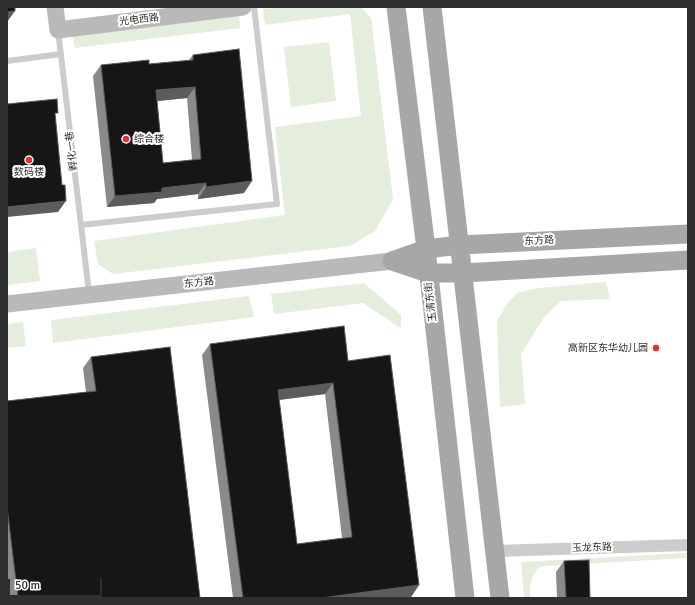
<!DOCTYPE html>
<meta charset="utf-8">
<style>
body{margin:0}
#map{position:relative;width:695px;height:605px;overflow:hidden;background:#fff;font-family:Signika,sans-serif}
canvas{display:block}
.frame{position:absolute;inset:0;border:8px solid #2f2f2f;pointer-events:none}
.scale{position:absolute;left:8px;top:579px;width:94px;height:18px;box-sizing:border-box;border:2px solid #2f2f2f;border-top:0;padding-left:5px;font-size:12px;line-height:14px;white-space:nowrap;color:#2f2f2f;-webkit-text-stroke:3px #fff;paint-order:stroke}
</style>
<div id="map">
<canvas width="695" height="605"></canvas>
<div class="frame"></div>
<div class="scale">50 m</div>
</div>
<script>
const context = document.querySelector('canvas').getContext('2d');
context.lineJoin = 'round';
function fill(path, color) { context.fillStyle = color; context.fill(path, 'evenodd'); }
const poly = rows => new Path2D(rows.map(r => 'M' + r).join(''));
function trace(path, color, width, dash) { context.strokeStyle = color; context.lineWidth = width; context.lineCap = dash ? 'butt' : 'round'; context.setLineDash(dash || []); context.stroke(path); }
function write(font, color, halo, rows, align = 'center') {
  context.font = font + ' Signika,"Noto Sans SC",sans-serif'; context.lineWidth = 4; context.setLineDash([]); context.textBaseline = 'middle'; context.strokeStyle = halo; context.fillStyle = color; for (const [text, x, y, turn = 0] of rows) {
    context.save(); context.translate(x, y); context.rotate((+turn || 0) * Math.PI / 180); context.textAlign = isNaN(turn) ? turn : align; if (halo) context.strokeText(text, 0, 0); context.fillText(text, 0, 0); context.restore();
  }
}
const green = poly([
 [287,7,361,7,371,18,393,199,375,231,350,246,113,274,98,264,94,241,285,215,275,127,361,116,350,14,265,25,263,9],
 [239,13,240,28,75,48,72,33],
 [329,42,336,101,291,107,284,47],
 [36,248,40,281,7,285,7,252],
 [606,282,610,299,561,301,544,317,521,354,525,404,500,407,497,321,506,305,517,293,538,288],
 [364,283,401,315,401,328,363,303,274,314,271,294],
 [249,296,254,317,53,343,51,320],
 [23,322,26,346,7,348,7,324],
 [688,553,688,558,545,566,538,568,532,578,530,586,530,598,524,598,521,562]
]);
const lane = poly([
 [58,30,89,293],
 [7,61,61,54],
 [81,225,277,204,254,7]
]);
const street = poly([
 [495,551,688,545]
]);
const secondary = poly([
 [55,7,58,30,243,7],
 [7,304,392,261]
]);
const primary = poly([
 [396,7,426,249,465,598],
 [432,7,500,598],
 [392,261,426,249,460,245,688,234],
 [392,261,428,273,463,273,688,260]
]);
const wall = poly([
 [193,55,244,193,198,199,198,194,157,199,154,203,107,207,93,76,101,65,149,64,189,60],
 [187,98,192,160,163,163,157,101],
 [210,344,348,361,419,585,411,597,402,598,233,598,202,355],
 [325,394,342,538,297,544,279,400],
 [91,357,200,598,9,598,7,584,7,401,86,392,83,368],
 [564,561,590,598,557,598,556,572]
]);
const shadedWall = poly([
 [15,11,7,22,7,12],
 [195,87,187,98,148,102,156,90],
 [252,181,244,193,198,199,206,187],
 [206,183,198,194,157,199,154,203,107,207,115,196,162,188],
 [66,201,58,212,7,217,7,207],
 [333,383,325,394,270,401,278,390],
 [419,585,411,597,402,598,321,598]
]);
const building = poly([
 [7,7,15,7,15,11,7,12,7,7],
 [239,49,252,181,206,187,206,183,162,188,162,192,115,196,101,65,149,60,149,64,193,60,193,55,239,49],
 [195,87,201,159,163,163,156,90,195,87],
 [57,99,58,113,55,113,62,185,65,185,66,201,7,207,7,104,57,99],
 [344,326,348,361,390,355,419,585,321,598,243,598,210,344,344,326],
 [333,383,352,537,297,544,278,390,333,383],
 [170,347,200,598,18,598,7,507,7,401,96,391,91,357,170,347],
 [589,560,590,598,566,598,564,561,589,560]
]);
const markers = [
 [126,139,4,"#ec2b31"],
 [29,160,4,"#ec2b31"],
 [656,348,4,"#ec2b31"]
];
const streetNames = [
 ["光电西路",139,20,-7],
 ["孵化一巷",72,151,-97],
 ["东方路",539,241,-3],
 ["东方路",199,283,-6],
 ["玉清东街",431,302,-97],
 ["玉龙东路",592,548,-2]
];
const poiNames = [
 ["综合楼",134,139],
 ["数码楼",29,172,"center"],
 ["高新区东华幼儿园",648,348,"right"]
];
fill(green, '#e5eddd');
trace(lane, '#ccc', 6);
trace(street, '#ccc', 12);
trace(secondary, '#b9b9b9', 17);
trace(primary, '#a7a7a7', 19);
fill(wall, '#8a8a8a');
fill(shadedWall, '#5c5c5c');
fill(building, '#161616');
trace(building, '#5c5c5c', 1);
for (const [x, y, r, color] of markers) { const dot = new Path2D(); dot.arc(x, y, r, 0, 2 * Math.PI); context.fillStyle = color; context.fill(dot); trace(dot, '#fff', 1.5); }
write('10px', '#2f2f2f', '#fff', streetNames);
write('10px', '#2f2f2f', '#fff', poiNames, 'left');
</script>
